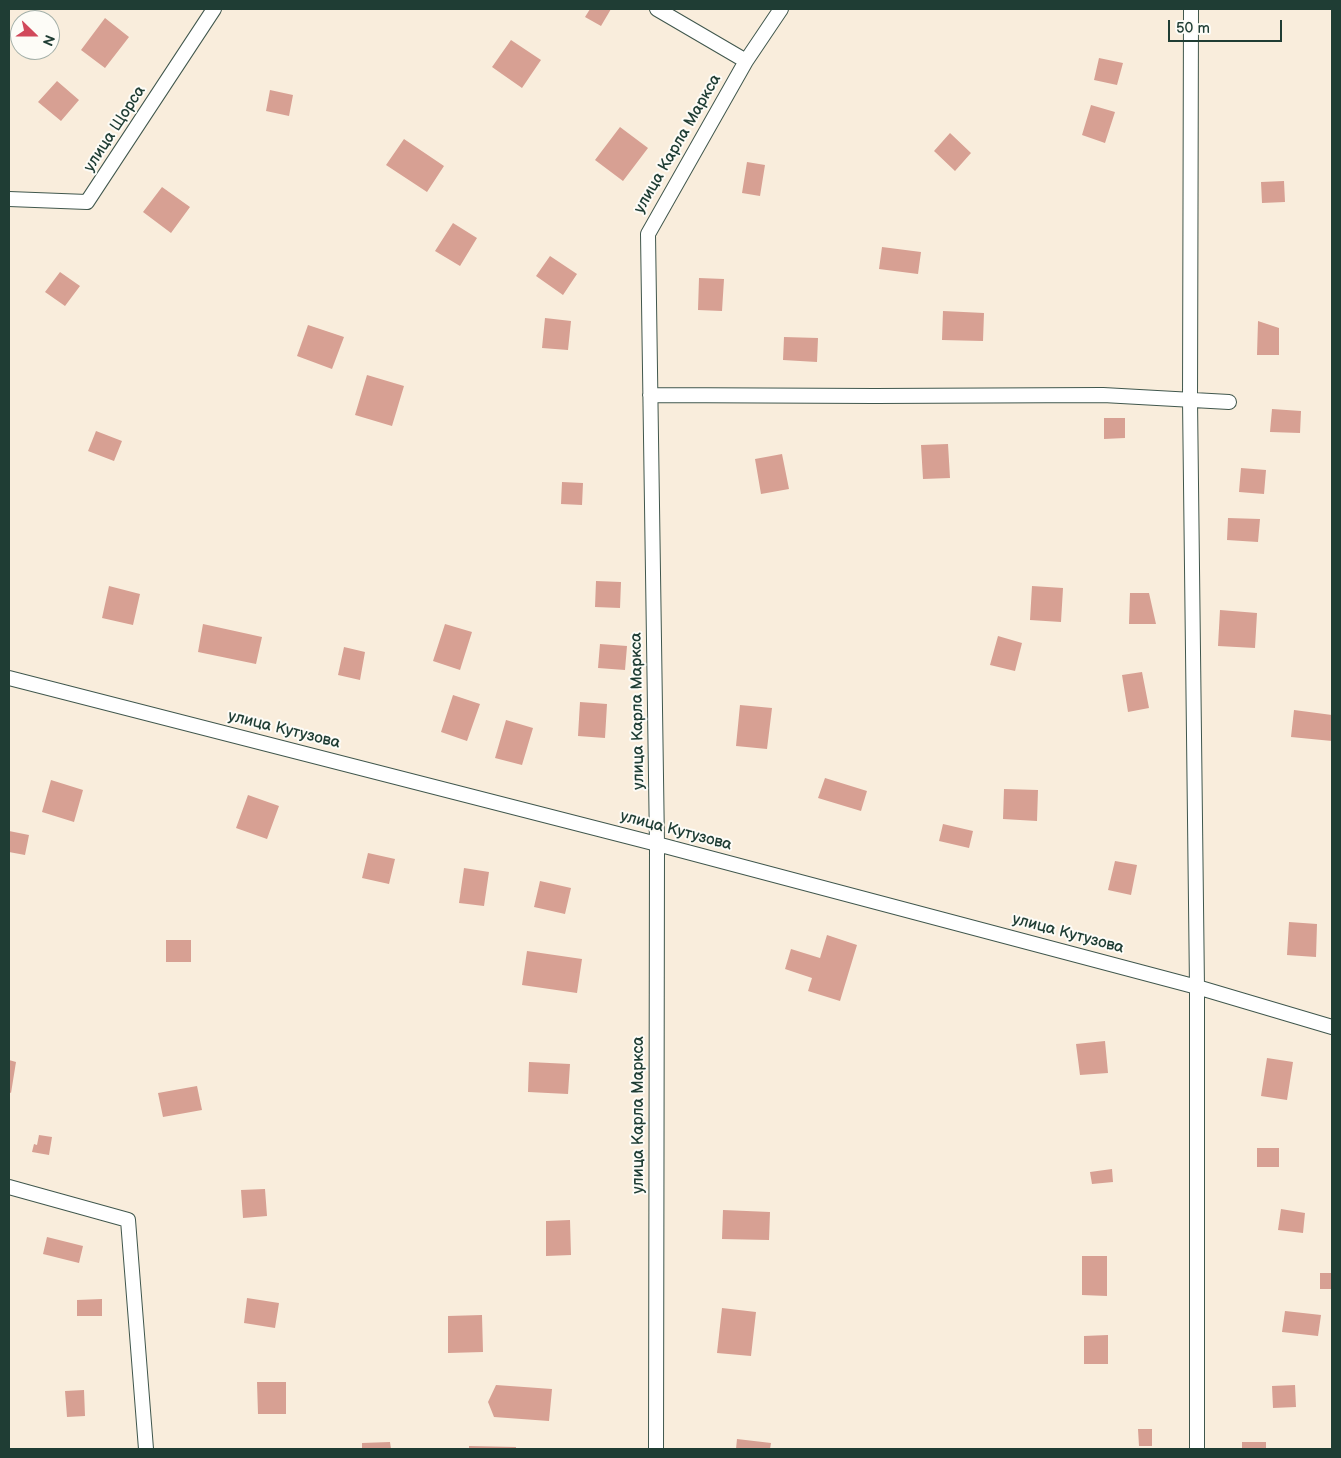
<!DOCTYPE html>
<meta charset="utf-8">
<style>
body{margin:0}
#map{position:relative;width:1341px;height:1458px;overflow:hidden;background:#f9eddc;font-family:"Balsamiq Sans",sans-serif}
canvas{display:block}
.frame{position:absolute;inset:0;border:10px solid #1f3d34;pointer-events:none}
.north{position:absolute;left:10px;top:10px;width:50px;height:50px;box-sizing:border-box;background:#fdfcf7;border:1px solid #a4b0a9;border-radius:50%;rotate:112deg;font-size:14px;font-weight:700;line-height:20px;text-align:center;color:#1f3d34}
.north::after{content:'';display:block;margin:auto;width:18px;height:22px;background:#d1495b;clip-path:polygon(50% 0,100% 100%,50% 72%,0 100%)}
.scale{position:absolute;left:1168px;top:20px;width:114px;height:22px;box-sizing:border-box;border:2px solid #1f3d34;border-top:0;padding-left:6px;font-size:15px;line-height:18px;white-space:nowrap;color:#1f3d34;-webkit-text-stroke:4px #fdfcf7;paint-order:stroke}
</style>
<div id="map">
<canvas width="1341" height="1458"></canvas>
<div class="frame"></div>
<div class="north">N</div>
<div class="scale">50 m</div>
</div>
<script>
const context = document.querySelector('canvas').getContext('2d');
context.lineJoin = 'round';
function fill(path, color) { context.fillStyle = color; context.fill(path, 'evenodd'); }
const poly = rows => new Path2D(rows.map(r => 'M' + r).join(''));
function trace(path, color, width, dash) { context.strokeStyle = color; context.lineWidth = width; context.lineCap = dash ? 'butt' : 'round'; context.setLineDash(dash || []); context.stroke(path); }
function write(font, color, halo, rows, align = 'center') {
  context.font = font + ' "Balsamiq Sans",sans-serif'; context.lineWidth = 4; context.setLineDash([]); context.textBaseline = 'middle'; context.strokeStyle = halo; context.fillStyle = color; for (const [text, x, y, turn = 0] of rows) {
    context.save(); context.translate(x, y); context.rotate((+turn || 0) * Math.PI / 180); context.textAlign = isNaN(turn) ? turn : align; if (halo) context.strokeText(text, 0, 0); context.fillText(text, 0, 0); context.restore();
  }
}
const building = poly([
 [590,9,611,9,601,26,585,17],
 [105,18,129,37,105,68,81,50],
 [511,40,541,60,522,88,492,67],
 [1099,58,1123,63,1117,85,1094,80],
 [57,81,79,100,61,121,38,102],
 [270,90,293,95,289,116,266,111],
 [1091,105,1115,112,1105,143,1082,135],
 [620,127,648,148,623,181,595,160],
 [950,133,971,153,955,171,934,151],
 [404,139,444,166,427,192,386,165],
 [747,162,765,165,760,196,742,193],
 [1284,181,1285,202,1262,203,1261,182],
 [162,187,190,207,171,233,143,212],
 [453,223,477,238,460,266,435,251],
 [882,247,921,252,918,274,879,269],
 [550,256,577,274,563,295,536,276],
 [60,272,80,286,65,306,45,292],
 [699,278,724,279,722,311,698,310],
 [943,311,984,313,983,341,942,340],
 [545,318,571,321,568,350,542,348],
 [1258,321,1279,328,1279,355,1257,355],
 [308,325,344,337,332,369,297,356],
 [784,337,818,338,817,362,783,360],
 [367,375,404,386,392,426,355,415],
 [1272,409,1301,411,1300,433,1270,432],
 [1104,418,1125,418,1125,438,1104,439],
 [96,431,122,441,114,461,88,451],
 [948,444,950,478,923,479,921,445],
 [782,454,789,489,761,494,755,459],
 [1241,468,1266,470,1264,494,1239,492],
 [562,482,583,483,582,505,561,504],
 [1228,518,1260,519,1258,542,1227,540],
 [596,581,621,582,620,608,595,607],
 [109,586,140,594,133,625,102,618],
 [1032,586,1063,588,1061,622,1030,620],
 [1130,593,1149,593,1156,624,1129,624],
 [1220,610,1257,613,1255,648,1218,646],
 [203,624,262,637,256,664,198,652],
 [445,624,472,632,460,670,433,661],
 [998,636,1022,643,1015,671,990,665],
 [600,644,627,646,625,670,598,668],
 [344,647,365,652,360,680,338,675],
 [1142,672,1149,708,1128,712,1122,675],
 [453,695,480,704,467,741,441,732],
 [580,702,607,704,605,738,578,736],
 [740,705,772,708,767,749,736,746],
 [1294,710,1332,715,1332,741,1291,737],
 [506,720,533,728,522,765,495,758],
 [825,778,867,791,861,811,818,798],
 [51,780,83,790,74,822,42,812],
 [1004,789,1038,790,1037,821,1003,819],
 [248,795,279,806,267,839,236,828],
 [943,824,973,831,969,848,939,841],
 [9,831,29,835,25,855,9,852],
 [368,853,395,859,389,884,362,878],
 [1115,861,1137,865,1131,895,1108,890],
 [464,868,489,872,484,906,459,903],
 [540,881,571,888,565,914,534,907],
 [1289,922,1317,924,1316,957,1287,955],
 [827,935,857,945,840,1001,808,991,812,978,785,969,791,949,820,958],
 [166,940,191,940,191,962,166,962],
 [527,951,582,959,577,993,522,985],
 [1105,1041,1108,1073,1080,1075,1076,1044],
 [1267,1058,1293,1062,1287,1100,1261,1096],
 [9,1060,16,1062,11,1093,9,1092],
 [529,1062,570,1064,568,1094,528,1092],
 [197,1086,202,1110,163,1117,158,1093],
 [39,1135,52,1137,49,1155,32,1152,34,1144,37,1145],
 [1257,1148,1279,1148,1279,1167,1257,1167],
 [1112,1169,1113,1182,1092,1184,1090,1172],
 [265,1189,267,1216,243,1218,241,1190],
 [1281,1209,1305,1213,1303,1233,1278,1230],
 [723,1210,770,1212,769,1240,722,1239],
 [570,1220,571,1255,546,1256,546,1221],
 [47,1237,83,1246,79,1263,43,1254],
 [1082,1256,1107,1256,1107,1296,1082,1295],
 [1320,1273,1332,1273,1332,1289,1320,1289],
 [247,1298,279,1303,275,1328,244,1323],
 [102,1299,102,1316,77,1316,77,1300],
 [722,1308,756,1312,751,1356,717,1353],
 [1285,1311,1321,1315,1318,1336,1282,1332],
 [482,1315,483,1352,448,1353,448,1316],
 [1108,1335,1108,1364,1084,1364,1084,1336],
 [257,1382,286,1382,286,1414,258,1414],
 [496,1385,552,1389,549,1421,494,1417,488,1402],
 [1295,1385,1296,1407,1273,1408,1272,1386],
 [84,1390,85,1416,67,1417,65,1391],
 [1138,1429,1152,1429,1152,1446,1139,1446],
 [737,1439,771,1443,770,1449,736,1449],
 [390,1442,391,1449,362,1449,362,1443],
 [1242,1442,1266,1442,1266,1449,1242,1449],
 [469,1446,516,1447,516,1449,469,1449]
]);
const minor = poly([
 [657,9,746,61],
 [1191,9,1190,400,1197,987,1197,1449],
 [9,199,87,202,214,9],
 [650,395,875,396,1103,395,1229,402],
 [9,678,657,844,1197,987,1332,1027],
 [9,1187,128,1220,146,1449],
 [656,1449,657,844,648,234,746,61,781,9]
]);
const streetNames = [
 ["улица Щорса",115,129,-57],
 ["улица Карла Маркса",678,144,-60],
 ["улица Карла Маркса",638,711,-91],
 ["улица Кутузова",284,730,14],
 ["улица Кутузова",676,831,15],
 ["улица Кутузова",1068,934,15],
 ["улица Карла Маркса",639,1115,-90]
];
fill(building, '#d7a093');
trace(minor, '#40574d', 16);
trace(minor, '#fff', 14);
write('16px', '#1f3d34', '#fdfcf7', streetNames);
</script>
